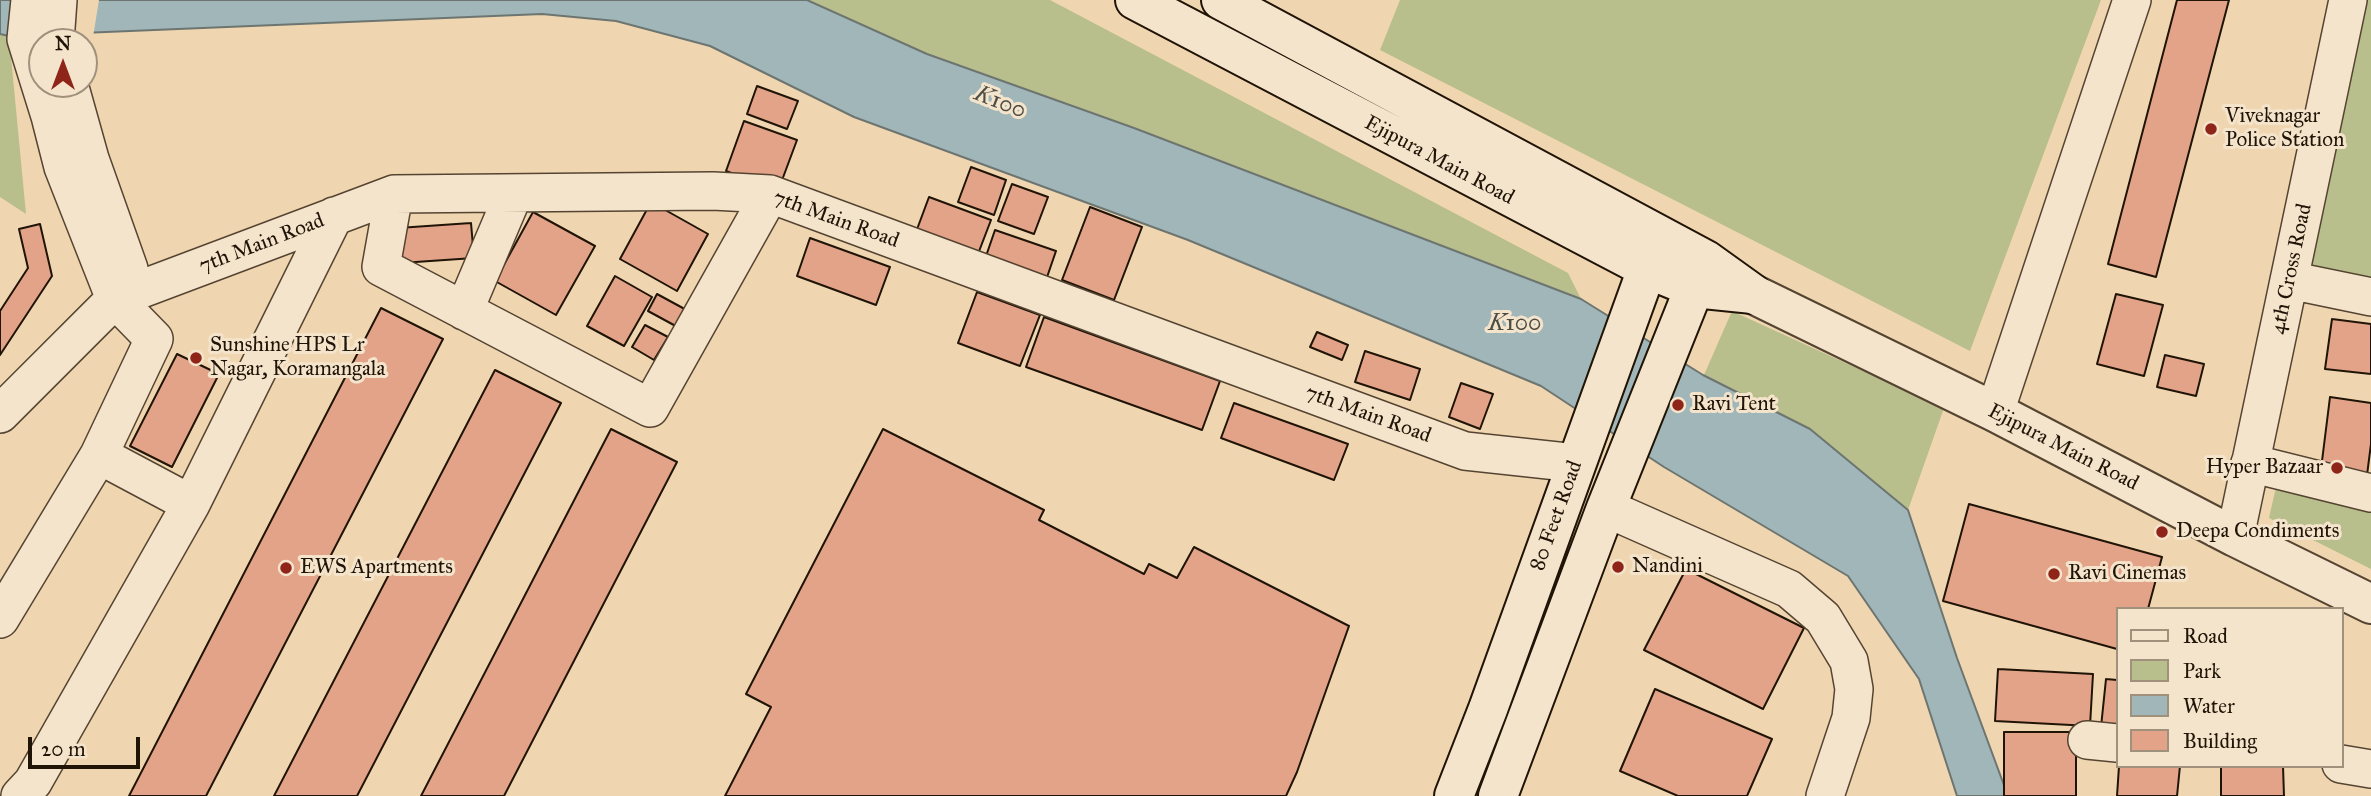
<!DOCTYPE html>
<style>
body{margin:0}
#map{position:relative;width:2371px;height:796px;overflow:hidden;background:#f0d6b0;font-family:"IM FELL Great Primer",serif}
canvas{display:block}
.legend{position:absolute;left:2116px;top:607px;width:228px;height:161px;box-sizing:border-box;background:#f5e4cc;border:2px solid #a0917d;margin:0;padding:9px 12px;list-style:none;font-size:21px;color:#201407}
.legend li{display:flex;align-items:center;gap:14px;height:35px}
.legend b{width:35px;border:2px solid #a0917d}
.north{position:absolute;left:28px;top:28px;width:70px;height:70px;box-sizing:border-box;background:#f5e4cc;border:2px solid #a0917d;border-radius:50%;rotate:0deg;font-size:19px;font-weight:700;line-height:28px;text-align:center;color:#201407}
.north::after{content:'';display:block;margin:auto;width:24px;height:32px;background:#8f2418;clip-path:polygon(50% 0,100% 100%,50% 72%,0 100%)}
.scale{position:absolute;left:28px;top:737px;width:112px;height:32px;box-sizing:border-box;border:4px solid #201407;border-top:0;padding-left:9px;font-size:21px;line-height:24px;white-space:nowrap;color:#201407;-webkit-text-stroke:5px #f5e4cc;paint-order:stroke}
</style>
<div id="map">
<canvas width="2371" height="796"></canvas>
<ul class="legend">
<li><b style="height:9px;background:#f5e4cc"></b>Road</li>
<li><b style="height:19px;background:#b8be8c"></b>Park</li>
<li><b style="height:19px;background:#a1b6b8"></b>Water</li>
<li><b style="height:19px;background:#e2a388"></b>Building</li>
</ul>
<div class="north">N</div>
<div class="scale">20 m</div>
</div>
<script>
const context = document.querySelector('canvas').getContext('2d');
context.lineJoin = 'round';
function fill(path, color) { context.fillStyle = color; context.fill(path, 'evenodd'); }
const poly = rows => new Path2D(rows.map(r => 'M' + r).join(''));
function trace(path, color, width, dash) { context.strokeStyle = color; context.lineWidth = width; context.lineCap = dash ? 'butt' : 'round'; context.setLineDash(dash || []); context.stroke(path); }
function write(font, color, halo, rows, align = 'center') {
  context.font = font + ' "IM FELL Great Primer",serif'; context.lineWidth = 6; context.setLineDash([]); context.textBaseline = 'middle'; context.strokeStyle = halo; context.fillStyle = color; for (const [text, x, y, turn = 0] of rows) {
    context.save(); context.translate(x, y); context.rotate((+turn || 0) * Math.PI / 180); context.textAlign = isNaN(turn) ? turn : align; if (halo) context.strokeText(text, 0, 0); context.fillText(text, 0, 0); context.restore();
  }
}
const green = poly([
 [807,0,1050,0,1568,273,1581,299,1134,128,927,54],
 [1400,0,2101,0,1970,351,1380,50],
 [2356,0,2371,0,2371,296,2289,280],
 [0,34,9,36,26,214,0,197],
 [1732,311,1944,408,1908,510,1810,429,1704,375],
 [2276,487,2371,510,2371,569,2269,518]
]);
const water = poly([
 [0,0,807,0,927,54,1134,128,1581,299,1703,375,1810,429,1908,510,1957,658,2008,796,1957,796,1919,679,1848,576,1664,467,1541,386,1188,240,854,117,710,46,616,21,542,14,9,36,0,34,0,0]
]);
const pier = poly([
 [11,0,99,0,93,37,7,38]
]);
const building = poly([
 [2177,0,2229,0,2156,277,2108,264,2177,0],
 [757,86,798,101,787,129,747,114,757,86],
 [744,121,797,140,778,191,726,171,744,121],
 [971,167,1006,180,994,215,958,202,971,167],
 [1012,184,1048,197,1034,234,998,221,1012,184],
 [929,197,991,220,978,254,916,232,929,197],
 [651,202,708,234,677,291,620,259,651,202],
 [1090,207,1142,227,1114,300,1062,280,1090,207],
 [533,212,595,246,556,315,495,281,533,212],
 [471,223,474,258,401,263,398,228,471,223],
 [40,224,52,276,0,355,0,311,28,268,19,229,40,224],
 [995,230,1056,251,1045,283,984,262,995,230],
 [810,238,890,267,876,305,797,276,810,238],
 [615,276,652,297,624,346,587,326,615,276],
 [977,292,1040,315,1020,366,958,343,977,292],
 [657,294,692,313,683,330,648,311,657,294],
 [2116,294,2163,305,2144,376,2097,364,2116,294],
 [381,308,443,339,206,796,129,796,381,308],
 [1044,317,1220,381,1202,430,1026,367,1044,317],
 [2332,319,2371,324,2371,374,2325,369,2332,319],
 [645,325,668,337,654,360,632,347,645,325],
 [1317,332,1348,345,1342,360,1310,347,1317,332],
 [1365,351,1420,369,1410,400,1355,382,1365,351],
 [177,354,219,374,172,467,130,446,177,354],
 [2165,355,2204,364,2196,396,2157,387,2165,355],
 [495,370,561,403,357,796,274,796,495,370],
 [1461,383,1493,394,1480,429,1449,417,1461,383],
 [2330,397,2371,403,2371,444,2366,483,2320,477,2330,397],
 [1234,403,1348,444,1334,480,1221,438,1234,403],
 [611,429,677,462,504,796,421,796,611,429],
 [883,429,1044,510,1039,520,1144,574,1149,564,1177,578,1194,547,1349,626,1297,772,1286,796,725,796,771,707,746,694,883,429],
 [1969,504,2162,557,2148,609,2117,609,2117,649,1943,601,1969,504],
 [1686,569,1804,628,1763,709,1644,650,1686,569],
 [1998,669,2093,674,2090,726,1995,721,1998,669],
 [2106,679,2117,680,2117,728,2101,727,2106,679],
 [1655,689,1772,739,1747,796,1678,796,1620,771,1655,689],
 [2004,732,2076,732,2076,796,2004,796,2004,732],
 [2119,766,2180,766,2177,796,2117,796,2119,766],
 [2221,766,2283,766,2284,796,2221,796,2221,766]
]);
const minor = poly([
 [30,0,26,39,50,116,63,167,115,299,154,339,99,455,191,504],
 [55,42,58,0],
 [69,84,90,159,129,269],
 [394,194,381,267,650,408,770,194],
 [2289,280,2371,297],
 [464,311,514,193],
 [1995,412,2132,0],
 [0,414,115,299,394,194,713,191,770,194,1465,451,1576,463],
 [2250,463,2371,493],
 [1606,508,1789,589,1823,618,1849,661,1854,689,1851,718,1825,796],
 [2235,537,2348,0],
 [0,619,99,455],
 [2087,740,2117,743],
 [2341,764,2371,769],
 [20,796,33,782,191,504,334,216]
]);
const tertiary = poly([
 [1753,294,1995,412,2235,537,2371,604]
]);
const secondary = poly([
 [1135,0,1648,269,1694,288,1753,294],
 [1221,0,1706,260,1752,293],
 [1454,796,1488,709,1656,244],
 [1498,796,1606,508,1703,266]
]);
const markers = [
 [2211,129,7,"#8f2418"],
 [196,358,7,"#8f2418"],
 [1678,405,7,"#8f2418"],
 [2337,468,7,"#8f2418"],
 [2162,532,7,"#8f2418"],
 [1618,567,7,"#8f2418"],
 [286,568,7,"#8f2418"],
 [2054,574,7,"#8f2418"]
];
const poiNames = [
 ["Viveknagar",2225,117],
 ["Police Station",2225,141],
 ["Sunshine HPS Lr",210,346],
 ["Nagar, Koramangala",210,370],
 ["Ravi Tent",1692,405],
 ["Hyper Bazaar",2323,468,"right"],
 ["Deepa Condiments",2176,532],
 ["Nandini",1632,567],
 ["EWS Apartments",300,568],
 ["Ravi Cinemas",2068,574]
];
const streetNames = [
 ["Ejipura Main Road",1439,161,28],
 ["7th Main Road",836,220,20],
 ["7th Main Road",262,244,-21],
 ["4th Cross Road",2292,269,-78],
 ["7th Main Road",1368,415,20],
 ["Ejipura Main Road",2063,448,27],
 ["80 Feet Road",1557,516,-70]
];
const waterNames = [
 ["K100",1000,103,21],
 ["K100",1515,324]
];
fill(green, '#b8be8c');
fill(water, '#a1b6b8');
trace(water, '#6d7571', 2);
fill(pier, '#f0d6b0');
fill(building, '#e2a388');
trace(building, '#201407', 2);
trace(minor, '#544431', 40);
trace(tertiary, '#544431', 42);
trace(secondary, '#201407', 42);
trace(minor, '#f5e4cc', 37);
trace(tertiary, '#f5e4cc', 38);
trace(secondary, '#f5e4cc', 38);
for (const [x, y, r, color] of markers) { const dot = new Path2D(); dot.arc(x, y, r, 0, 2 * Math.PI); context.fillStyle = color; context.fill(dot); trace(dot, '#f5e4cc', 2.5); }
write('21px', '#201407', '#f5e4cc', poiNames, 'left');
write('21px', '#201407', '#f5e4cc', streetNames);
write('italic 23px', '#4d4d45', '#f5e4cc', waterNames);
</script>
